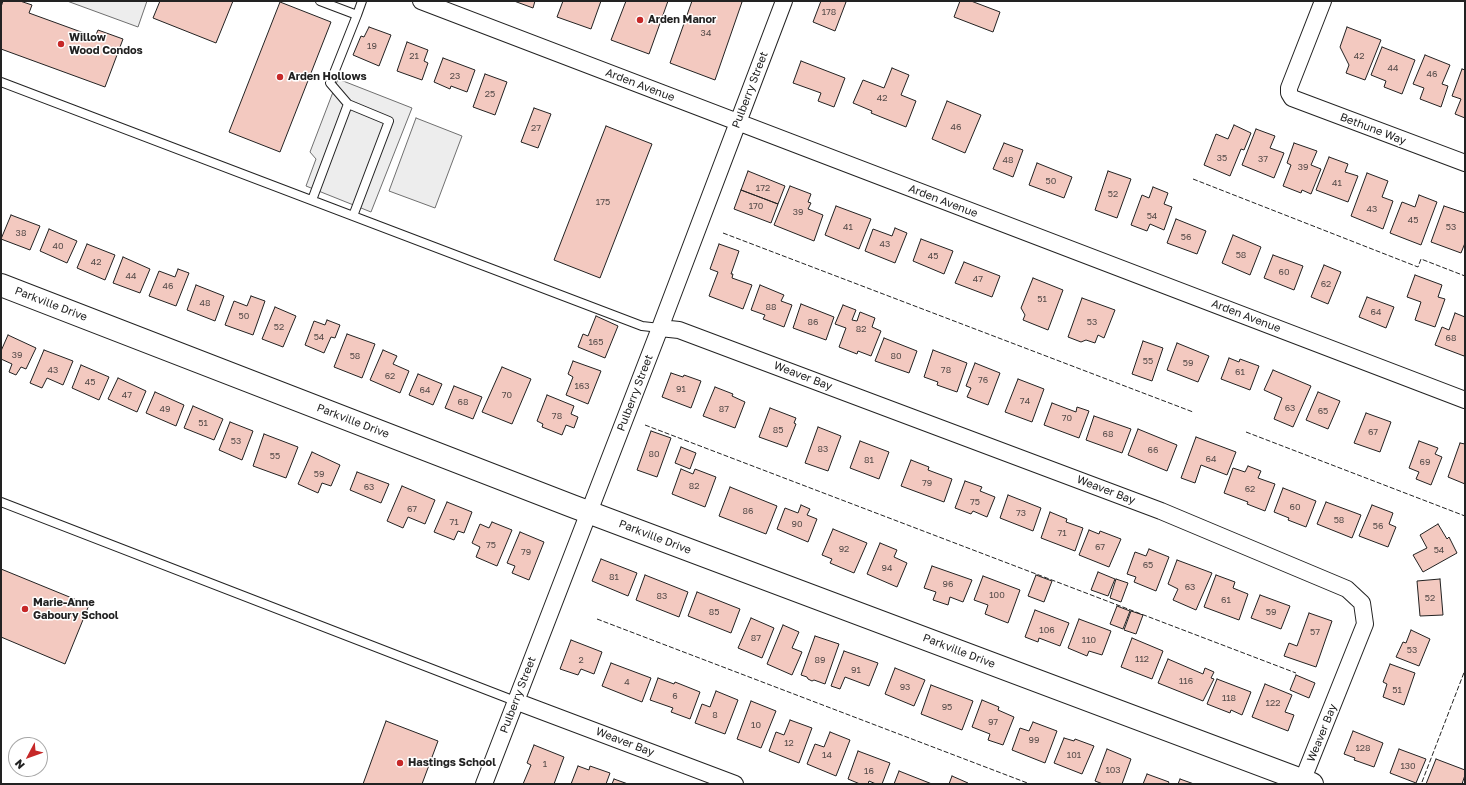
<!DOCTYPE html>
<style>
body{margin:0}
#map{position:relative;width:1466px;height:785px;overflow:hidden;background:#fff;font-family:"Golos Text",sans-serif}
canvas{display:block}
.frame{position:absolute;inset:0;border:2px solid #222;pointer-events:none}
.north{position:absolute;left:8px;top:737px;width:40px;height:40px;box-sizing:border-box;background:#fff;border:1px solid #a7a7a7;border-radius:50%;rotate:229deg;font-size:11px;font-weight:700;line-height:16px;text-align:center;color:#222}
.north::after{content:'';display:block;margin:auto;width:14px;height:18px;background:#c62828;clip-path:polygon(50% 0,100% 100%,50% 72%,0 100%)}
</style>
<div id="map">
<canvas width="1466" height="785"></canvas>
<div class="frame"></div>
<div class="north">N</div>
</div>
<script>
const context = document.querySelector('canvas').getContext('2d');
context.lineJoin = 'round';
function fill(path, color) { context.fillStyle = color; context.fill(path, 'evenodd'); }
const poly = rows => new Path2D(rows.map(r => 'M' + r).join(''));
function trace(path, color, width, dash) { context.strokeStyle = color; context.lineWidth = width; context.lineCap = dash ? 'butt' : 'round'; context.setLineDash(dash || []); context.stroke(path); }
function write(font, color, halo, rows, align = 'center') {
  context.font = font + ' "Golos Text",sans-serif'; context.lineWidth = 3; context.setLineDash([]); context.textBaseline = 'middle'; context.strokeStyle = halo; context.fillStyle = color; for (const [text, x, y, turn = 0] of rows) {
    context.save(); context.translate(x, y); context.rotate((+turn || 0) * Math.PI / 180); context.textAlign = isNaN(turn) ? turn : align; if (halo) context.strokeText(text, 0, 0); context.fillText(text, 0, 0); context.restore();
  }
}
const parking = poly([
 [67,1,147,1,138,27,67,1],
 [338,79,412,108,371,212,306,186,316,159,310,152,338,79],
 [416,118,462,136,435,208,389,191,416,118]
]);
const building = poly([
 [3,1,20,1,32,5,29,13,95,37,98,30,123,39,105,87,1,49,1,7,3,1],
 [160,1,233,1,216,43,153,18,160,1],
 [514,1,535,1,533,8,514,1],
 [563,1,601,1,591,29,557,17,563,1],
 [626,1,668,1,649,54,611,40,626,1],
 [692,1,739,1,742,2,715,80,670,63,692,1],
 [821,1,843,1,846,2,835,31,813,22,821,1],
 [960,1,971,1,1000,12,993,32,954,17,960,1],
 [280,2,331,22,280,152,229,132,280,2],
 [369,27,391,35,379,66,353,55,361,36,364,37,369,27],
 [1347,27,1381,40,1365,80,1346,73,1349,65,1340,47,1347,27],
 [407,42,428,50,424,61,428,63,422,80,397,71,407,42],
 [1382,47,1415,60,1402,94,1384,87,1386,81,1371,75,1382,47],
 [1425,55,1450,65,1442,84,1448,86,1441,107,1420,99,1424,88,1413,84,1425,55],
 [443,58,475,70,467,92,451,86,450,89,434,82,443,58],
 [801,61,845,78,834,107,818,101,821,93,793,83,801,61],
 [892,68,909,75,901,95,916,101,906,127,871,113,872,111,853,103,863,80,884,88,892,68],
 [1462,69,1465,70,1465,118,1455,114,1461,99,1452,96,1462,69],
 [485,74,507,82,495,115,473,107,485,74],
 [947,101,981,115,965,153,932,139,947,101],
 [534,108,551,114,538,148,521,142,534,108],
 [1234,125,1251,133,1244,150,1241,149,1230,176,1204,165,1216,134,1228,139,1234,125],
 [606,126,652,144,600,278,554,260,606,126],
 [1256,129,1275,136,1270,148,1284,153,1274,178,1242,165,1256,129],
 [1004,143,1023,150,1013,177,993,169,1004,143],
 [1294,143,1317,151,1311,165,1321,169,1311,194,1302,190,1301,193,1283,186,1291,165,1287,163,1294,143],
 [1329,157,1348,164,1345,172,1358,176,1348,202,1316,190,1329,157],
 [1037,163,1072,177,1064,198,1029,185,1037,163],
 [748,171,785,186,778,204,741,190,748,171],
 [1108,171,1131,179,1117,218,1095,210,1108,171],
 [1367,173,1388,181,1382,197,1393,201,1383,229,1351,216,1367,173],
 [790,186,811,194,808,202,811,203,808,209,823,215,814,241,774,225,790,186],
 [1153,187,1168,193,1164,204,1172,207,1164,230,1150,224,1147,231,1131,225,1142,195,1149,198,1153,187],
 [741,190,778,204,771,223,734,209,741,190],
 [1419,195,1437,202,1421,245,1390,233,1402,202,1415,207,1419,195],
 [836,206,871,219,859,249,825,235,836,206],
 [1444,206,1465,213,1465,243,1461,253,1431,242,1444,206],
 [11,215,40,226,30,250,1,239,11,215],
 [1176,219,1206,231,1197,254,1167,243,1176,219],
 [895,228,907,233,895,263,865,251,873,229,892,236,895,228],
 [49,229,77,241,67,263,40,251,49,229],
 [1233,235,1261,247,1250,275,1222,263,1233,235],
 [921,239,953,251,944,274,913,261,921,239],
 [87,244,115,255,105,280,77,268,87,244],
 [719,244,739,251,731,274,733,274,732,278,752,285,743,309,709,296,718,272,710,269,719,244],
 [1273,255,1303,266,1294,290,1264,278,1273,255],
 [123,257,150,269,140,293,113,283,123,257],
 [964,262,1000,276,992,297,955,283,964,262],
 [1324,265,1341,272,1328,304,1311,297,1324,265],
 [178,269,189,273,176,306,149,296,159,271,175,277,178,269],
 [1415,275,1442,285,1438,297,1445,299,1435,327,1415,320,1421,302,1407,297,1415,275],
 [1033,278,1063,290,1048,330,1023,320,1025,315,1021,308,1033,278],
 [196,285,224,296,215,321,187,310,196,285],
 [760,285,784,295,781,301,792,305,784,327,763,319,765,315,751,310,760,285],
 [251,296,265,301,253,335,225,325,234,301,247,306,251,296],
 [1367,297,1394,307,1386,328,1359,317,1367,297],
 [1082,298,1115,310,1104,338,1098,335,1095,343,1086,340,1081,342,1068,337,1082,298],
 [801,304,834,317,826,340,793,328,801,304],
 [843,305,856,310,852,320,857,321,860,312,875,318,872,327,881,331,871,356,858,351,857,354,839,347,846,328,835,324,843,305],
 [275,307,296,316,283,347,262,339,275,307],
 [1455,313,1465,317,1465,353,1464,356,1435,345,1442,327,1449,330,1455,313],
 [596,316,618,326,605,358,578,347,583,334,588,336,596,316],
 [327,320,340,325,335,338,331,337,324,353,305,345,314,321,325,325,327,320],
 [347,334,375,344,362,378,334,367,347,334],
 [8,335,36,348,26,369,21,367,16,375,9,372,12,364,1,359,1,351,8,335],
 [884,338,917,351,909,373,875,361,884,338],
 [1143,341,1163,348,1152,381,1132,374,1143,341],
 [1177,343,1209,356,1198,382,1167,370,1177,343],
 [44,350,73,361,63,385,47,378,42,388,30,383,44,350],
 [383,350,397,356,393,364,409,371,400,393,370,380,383,350],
 [933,350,967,363,957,392,937,385,938,382,924,377,933,350],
 [1229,358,1239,362,1240,359,1259,366,1250,390,1221,379,1229,358],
 [573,361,601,371,588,404,566,395,573,377,568,374,573,361],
 [975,363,1000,373,988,405,967,397,971,388,966,386,975,363],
 [81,365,109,377,99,400,72,388,81,365],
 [502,367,531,379,512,424,482,412,502,367],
 [1273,370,1311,386,1293,427,1274,419,1282,398,1264,390,1273,370],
 [671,373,683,377,684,375,701,381,691,408,662,397,671,373],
 [418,374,442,384,433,405,409,395,418,374],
 [118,378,146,391,137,412,108,399,118,378],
 [1018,379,1044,389,1032,422,1005,412,1018,379],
 [454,386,482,397,473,419,445,408,454,386],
 [715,387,733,394,732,396,745,402,735,428,703,416,715,387],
 [155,392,184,405,176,426,146,413,155,392],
 [1318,392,1340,401,1328,429,1306,420,1318,392],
 [547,395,574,406,571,414,578,417,574,428,566,425,562,435,542,427,543,424,537,421,547,395],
 [1052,403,1076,412,1077,407,1089,411,1079,438,1044,425,1052,403],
 [193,406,223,419,214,440,184,428,193,406],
 [770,408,796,418,794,423,796,424,787,447,759,437,770,408],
 [1366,413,1391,422,1380,452,1354,443,1366,413],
 [1094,416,1131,429,1122,453,1086,440,1094,416],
 [230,422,253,431,242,460,219,450,230,422],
 [818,427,841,436,828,471,805,463,818,427],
 [1138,429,1177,445,1167,471,1128,455,1138,429],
 [651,431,671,438,657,477,637,470,651,431],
 [264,434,298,447,286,478,253,466,264,434],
 [1196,437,1236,452,1227,475,1201,465,1195,483,1181,478,1196,437],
 [860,441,889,452,879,479,850,468,860,441],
 [1419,441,1438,448,1435,454,1442,457,1431,485,1416,479,1419,472,1409,468,1419,441],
 [1460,443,1465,444,1465,484,1448,477,1460,443],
 [681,447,696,453,690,469,675,463,681,447],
 [312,452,340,465,331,486,322,483,318,493,298,484,312,452],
 [911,460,929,467,928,470,952,479,944,502,901,486,911,460],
 [1248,466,1261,471,1258,478,1275,484,1265,511,1247,504,1248,502,1224,493,1233,468,1245,472,1248,466],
 [681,469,693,474,695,469,716,477,705,507,672,494,681,469],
 [357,472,389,484,381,503,350,490,357,472],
 [965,481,982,487,980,491,995,497,987,517,973,511,971,514,955,508,965,481],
 [402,486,435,500,425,524,408,517,403,528,387,521,402,486],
 [730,487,777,506,766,534,719,516,730,487],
 [1283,488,1316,501,1306,527,1288,520,1289,518,1274,512,1283,488],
 [1008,495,1041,508,1033,531,1000,518,1008,495],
 [447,502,472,512,464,533,458,531,454,540,434,532,447,502],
 [1326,502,1361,515,1352,538,1317,524,1326,502],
 [801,505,810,509,807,515,817,519,808,542,777,529,785,508,798,513,801,505],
 [1372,505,1393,513,1389,524,1396,527,1388,547,1359,536,1372,505],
 [1050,512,1067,519,1066,522,1083,528,1075,551,1041,538,1050,512],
 [492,522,512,530,497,566,476,557,480,547,472,543,480,524,489,528,492,522],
 [1438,524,1447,539,1449,537,1457,553,1423,572,1413,555,1427,548,1420,535,1438,524],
 [833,529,867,543,854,573,830,563,832,559,822,555,833,529],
 [1089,530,1099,534,1100,531,1121,539,1109,567,1079,555,1089,530],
 [520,532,544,542,529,580,512,573,515,566,507,563,520,532],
 [880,543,897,550,894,557,907,563,897,587,867,574,880,543],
 [1149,549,1169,557,1156,591,1134,582,1136,577,1127,574,1135,552,1146,556,1149,549],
 [601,559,637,573,628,596,592,581,601,559],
 [1177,560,1212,573,1196,610,1173,600,1178,589,1168,584,1177,560],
 [932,566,972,580,963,602,950,597,948,605,933,600,936,592,924,588,932,566],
 [1,569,89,605,65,664,1,637,1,569],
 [1098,572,1115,579,1108,596,1091,590,1098,572],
 [645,575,688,592,679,617,636,600,645,575],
 [1036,575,1052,581,1044,602,1028,596,1036,575],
 [1216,575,1235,582,1233,588,1248,594,1239,620,1204,607,1216,575],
 [983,576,1020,590,1008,623,985,614,988,605,974,600,983,576],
 [1116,579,1128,583,1121,602,1110,598,1116,579],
 [1440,579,1443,615,1420,616,1417,581,1440,579],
 [697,592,740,609,731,633,688,616,697,592],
 [1260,595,1290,606,1281,629,1251,618,1260,595],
 [1117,606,1130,611,1123,629,1110,624,1117,606],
 [1035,610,1069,623,1060,646,1039,638,1038,642,1025,637,1035,610],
 [1131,611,1143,615,1136,634,1124,630,1131,611],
 [1309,613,1332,621,1316,667,1284,656,1289,643,1297,646,1309,613],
 [751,618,774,628,762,658,738,648,751,618],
 [1079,619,1111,631,1102,655,1089,651,1087,656,1068,648,1079,619],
 [783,625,799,632,792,648,802,652,792,675,767,664,783,625],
 [1411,630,1430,639,1419,666,1396,657,1403,642,1406,643,1411,630],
 [815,636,839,644,825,684,814,680,812,681,808,679,807,677,801,675,815,636],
 [1132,638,1163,651,1152,679,1121,667,1132,638],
 [571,640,602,652,594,674,581,669,578,675,560,669,571,640],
 [844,651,878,663,869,686,845,677,840,689,831,686,844,651],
 [1168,659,1203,674,1205,668,1214,672,1211,678,1214,679,1203,701,1158,683,1168,659],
 [611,663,651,678,642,702,602,686,611,663],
 [1390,664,1415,673,1404,705,1383,697,1387,684,1383,682,1390,664],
 [895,668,925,680,914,706,885,694,895,668],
 [1296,675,1315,683,1309,698,1290,690,1296,675],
 [658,678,674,684,675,682,700,692,690,719,671,712,673,708,650,700,658,678],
 [1217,679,1251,692,1242,715,1231,710,1230,713,1207,704,1217,679],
 [1265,684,1292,695,1285,712,1294,715,1288,731,1252,717,1265,684],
 [931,685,973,701,962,730,921,714,931,685],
 [716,691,738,700,725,734,695,723,702,704,710,707,716,691],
 [982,700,999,707,998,710,1014,717,1003,745,988,740,990,734,972,727,982,700],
 [751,701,776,711,761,748,737,739,751,701],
 [790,720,812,728,799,763,769,751,776,732,784,735,790,720],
 [386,721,438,741,422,784,363,784,386,721],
 [1033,722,1057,731,1045,763,1012,750,1020,728,1029,731,1033,722],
 [1353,731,1383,743,1374,767,1354,760,1355,758,1344,754,1353,731],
 [830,732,850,740,836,776,807,764,815,744,824,747,830,732],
 [1064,738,1074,741,1075,739,1094,746,1082,774,1054,763,1064,738],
 [534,745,564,757,554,784,523,784,531,765,527,763,534,745],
 [1107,749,1131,759,1122,784,1103,784,1095,781,1107,749],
 [1399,749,1426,759,1416,783,1390,773,1399,749],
 [858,751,890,763,882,784,876,784,869,781,868,784,860,784,848,779,858,751],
 [1436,759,1465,770,1465,775,1462,784,1426,784,1436,759],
 [578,766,589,770,590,766,610,773,606,784,571,784,578,766],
 [899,771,932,784,894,784,899,771],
 [1147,774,1169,782,1168,784,1143,784,1147,774],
 [952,776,968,783,968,784,949,784,952,776],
 [614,779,628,784,612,784,614,779],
 [1180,779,1194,784,1178,784,1180,779]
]);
const lane = poly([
 [320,1,357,15,362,1],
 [1,82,642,326,660,328],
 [348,104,330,83,357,15],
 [312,200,348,104,389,121,353,216],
 [1,502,515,701]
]);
const street = poly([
 [421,1,1465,400],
 [1323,1,1289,88,1289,93,1292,98,1465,163],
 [660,328,679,330,1161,511,1347,589,1362,603,1365,624,1301,784],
 [515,701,735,784],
 [484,784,660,328,784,1]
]);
const secondary = poly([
 [1,285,572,506,1312,784]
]);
const fence = poly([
 [1193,179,1418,267,1421,259,1465,276],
 [723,233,1193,412],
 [645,425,1296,673],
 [1246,432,1465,516],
 [597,619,1030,784],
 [1422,782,1465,670]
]);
const markers = [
 [640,20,4,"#c62828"],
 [61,44,4,"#c62828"],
 [280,77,4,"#c62828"],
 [25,609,4,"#c62828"],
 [400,763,4,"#c62828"]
];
const numberNames = [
 ["178",829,12],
 ["34",706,33],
 ["19",372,46],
 ["21",414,56],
 ["42",1359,56],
 ["44",1393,68],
 ["46",1432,74],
 ["23",455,76],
 ["25",490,94],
 ["42",882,98],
 ["46",956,127],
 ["27",536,128],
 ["35",1222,158],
 ["37",1263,159],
 ["48",1008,160],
 ["39",1303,167],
 ["50",1051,181],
 ["41",1337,183],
 ["172",763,188],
 ["52",1113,194],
 ["175",603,202],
 ["170",756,206],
 ["43",1372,209],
 ["39",798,212],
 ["54",1152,216],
 ["45",1413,220],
 ["41",848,227],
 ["53",1451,227],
 ["38",21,233],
 ["56",1186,237],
 ["43",885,244],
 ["40",58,246],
 ["58",1241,255],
 ["45",933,256],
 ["42",96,262],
 ["60",1284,272],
 ["44",131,276],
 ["47",978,279],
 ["62",1326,284],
 ["46",168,286],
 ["51",1042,299],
 ["48",205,303],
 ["88",771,307],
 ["64",1376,312],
 ["50",244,316],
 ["86",813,322],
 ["53",1092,322],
 ["52",279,327],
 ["82",861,329],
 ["54",319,337],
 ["68",1451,338],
 ["165",596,342],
 ["39",17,355],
 ["58",355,356],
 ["80",896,356],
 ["55",1148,361],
 ["59",1188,363],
 ["43",53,370],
 ["78",946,370],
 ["61",1240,372],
 ["62",390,376],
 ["76",983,380],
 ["45",90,382],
 ["163",582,386],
 ["91",681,389],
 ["64",425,390],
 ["47",127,395],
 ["70",507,395],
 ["74",1025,401],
 ["68",463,402],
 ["63",1290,408],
 ["49",165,409],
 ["87",724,409],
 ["65",1323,411],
 ["78",557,416],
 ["70",1067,418],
 ["51",203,423],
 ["85",778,430],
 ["67",1373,432],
 ["68",1108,434],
 ["53",236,441],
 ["83",823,449],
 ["66",1153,450],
 ["80",654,454],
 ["55",275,456],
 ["64",1211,459],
 ["81",869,460],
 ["69",1425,462],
 ["59",319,474],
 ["79",927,483],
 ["82",694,486],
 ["63",369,487],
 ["62",1250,489],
 ["75",975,502],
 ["60",1295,507],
 ["67",412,509],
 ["86",748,511],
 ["73",1021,513],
 ["58",1339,520],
 ["71",454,522],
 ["90",797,524],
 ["56",1378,526],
 ["71",1062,533],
 ["75",491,545],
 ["67",1100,547],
 ["92",844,549],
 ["54",1439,550],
 ["79",526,552],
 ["65",1148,565],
 ["94",887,568],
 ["81",614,577],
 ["96",948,584],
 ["63",1190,587],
 ["100",997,595],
 ["83",662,596],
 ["52",1430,598],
 ["61",1226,600],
 ["85",714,612],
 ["59",1271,612],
 ["106",1047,630],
 ["57",1315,632],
 ["87",756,638],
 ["110",1089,640],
 ["53",1412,650],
 ["112",1142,659],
 ["2",581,660],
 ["89",820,660],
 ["91",856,670],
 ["116",1186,681],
 ["4",627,682],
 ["93",905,687],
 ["51",1397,690],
 ["6",675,696],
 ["118",1229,698],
 ["122",1273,703],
 ["95",947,707],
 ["8",715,715],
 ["97",993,722],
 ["10",756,725],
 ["99",1034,740],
 ["12",789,743],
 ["128",1363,748],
 ["14",827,755],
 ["101",1074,755],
 ["1",545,764],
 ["130",1408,766],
 ["103",1113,770],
 ["16",869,771]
];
const poiNames = [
 ["Arden Manor",648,20],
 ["Willow",69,38],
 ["Wood Condos",69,51],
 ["Arden Hollows",288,77],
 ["Marie-Anne",33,603],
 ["Gaboury School",33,616],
 ["Hastings School",408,763]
];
const streetNames = [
 ["Arden Avenue",640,85,21],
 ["Pulberry Street",750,90,-69],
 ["Bethune Way",1373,129,21],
 ["Arden Avenue",943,201,21],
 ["Parkville Drive",51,304,21],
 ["Arden Avenue",1246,316,21],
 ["Weaver Bay",803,376,21],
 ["Pulberry Street",635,393,-69],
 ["Parkville Drive",353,421,21],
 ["Weaver Bay",1106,490,21],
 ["Parkville Drive",655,537,21],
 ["Parkville Drive",959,651,21],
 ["Pulberry Street",518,695,-69],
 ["Weaver Bay",1322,733,-68],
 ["Weaver Bay",625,742,21]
];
fill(parking, '#ededed');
trace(parking, '#6f6f6f', 1);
fill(building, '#f3c9c0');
trace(building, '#222', 1);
trace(lane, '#222', 10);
trace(street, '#222', 18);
trace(secondary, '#222', 24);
trace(lane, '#fff', 8);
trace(street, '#fff', 16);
trace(secondary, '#fff', 22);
trace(fence, '#222', 1, [5, 2]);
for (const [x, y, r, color] of markers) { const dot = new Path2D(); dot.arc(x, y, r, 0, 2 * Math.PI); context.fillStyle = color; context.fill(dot); trace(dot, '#fff', 1.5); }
write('9px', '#564c4a', null, numberNames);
write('bold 11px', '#222', '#fff', poiNames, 'left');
write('11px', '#222', '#fff', streetNames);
</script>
